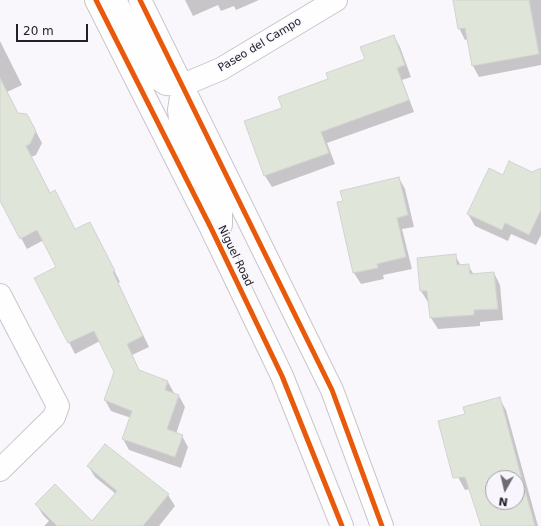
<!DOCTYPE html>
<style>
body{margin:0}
#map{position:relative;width:541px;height:526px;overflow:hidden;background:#f9f7fb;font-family:"DejaVu Sans",sans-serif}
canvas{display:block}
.north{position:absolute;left:485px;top:470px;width:40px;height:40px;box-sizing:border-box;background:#f8f6fc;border:1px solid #a3a0a8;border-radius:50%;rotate:188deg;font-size:11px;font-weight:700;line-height:16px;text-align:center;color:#23202a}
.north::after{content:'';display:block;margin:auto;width:14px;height:18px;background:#6e6b73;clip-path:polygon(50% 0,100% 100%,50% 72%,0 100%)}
.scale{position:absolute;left:16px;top:24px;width:72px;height:18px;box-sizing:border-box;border:2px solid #23202a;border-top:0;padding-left:5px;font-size:12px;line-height:14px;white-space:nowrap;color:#23202a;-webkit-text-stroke:3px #f8f6fc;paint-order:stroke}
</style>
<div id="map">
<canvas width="541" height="526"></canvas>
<div class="north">N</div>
<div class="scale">20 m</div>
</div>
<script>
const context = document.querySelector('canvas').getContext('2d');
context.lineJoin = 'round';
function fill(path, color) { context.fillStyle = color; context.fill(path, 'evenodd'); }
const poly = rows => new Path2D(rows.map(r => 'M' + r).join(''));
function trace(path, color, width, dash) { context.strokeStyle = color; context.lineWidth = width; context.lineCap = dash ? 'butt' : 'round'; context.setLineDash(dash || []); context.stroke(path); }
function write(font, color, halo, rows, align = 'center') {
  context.font = font + ' "DejaVu Sans",sans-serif'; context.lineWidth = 3; context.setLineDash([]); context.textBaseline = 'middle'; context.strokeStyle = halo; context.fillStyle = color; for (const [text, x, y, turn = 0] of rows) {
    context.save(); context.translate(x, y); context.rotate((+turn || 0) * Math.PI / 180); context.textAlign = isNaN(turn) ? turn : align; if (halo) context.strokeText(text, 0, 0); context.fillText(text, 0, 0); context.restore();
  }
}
const shadow = poly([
 [185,0,259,0,236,10,234,6,221,11,218,5,193,16],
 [454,0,541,0,541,65,479,77,473,66,468,39,465,40,459,28],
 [394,36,400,47,411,77,402,80,414,112,327,143,335,164,272,187,265,176,245,122,283,108,330,79,366,60],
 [0,41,22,85,7,92,18,114,33,126,42,143,36,155,31,157,51,194,75,230,96,234,120,282,118,283,149,347,132,355,140,372,168,382,174,393,174,394,179,396,185,407,176,434,182,436,188,447,181,468,129,450,123,439,131,418,111,411,105,400,115,372,100,341,75,354,36,278,58,267,44,240,27,249,0,199],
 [541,170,541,235,536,245,511,234,508,241,475,226,468,214,503,176,532,173],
 [399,178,405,189,414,227,402,229,412,269,383,275,384,279,361,284,354,273,344,201],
 [455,255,461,266,468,265,474,275,494,273,500,285,503,320,480,322,480,326,438,329,431,318,430,302,428,302,421,291],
 [499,398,506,410,538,526,481,526,470,489,465,490,459,479,458,475,466,415],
 [493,478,517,478,517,502,493,502],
 [88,466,168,495,175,506,159,526,44,526,49,521,43,515,36,504,92,523,116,494,95,477]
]);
const building = poly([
 [453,0,529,0,539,54,472,66,465,28,458,29,453,0],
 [394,35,405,65,397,68,409,100,321,132,329,153,264,176,244,121,282,108,278,97,328,79,326,73,365,59,360,47,394,35],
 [0,78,18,113,27,114,36,131,30,144,26,146,50,193,55,190,75,229,90,222,115,271,113,272,143,336,127,344,139,370,168,381,165,390,179,395,167,429,183,435,175,457,122,439,132,411,104,400,114,372,94,331,68,343,34,278,56,267,37,230,20,239,0,201,0,78],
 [509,161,532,172,541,168,541,210,529,235,505,223,502,230,467,214,489,168,503,175,509,161],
 [399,177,408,215,397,218,406,257,377,264,378,268,353,273,337,202,343,201,340,191,399,177],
 [456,254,457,265,469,264,470,274,494,272,498,309,474,310,474,315,430,318,427,291,420,291,417,258,456,254],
 [500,397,521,476,535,526,481,526,465,477,453,478,438,421,465,414,463,407,500,397],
 [493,478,517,478,517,502,493,502,493,478],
 [105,444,169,494,143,526,57,526,35,504,55,484,92,521,117,491,87,466,105,444]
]);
const minor = poly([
 [183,85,221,69,336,0],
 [0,295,58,406,54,417,0,470]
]);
const major = poly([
 [96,0,211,228,282,376,342,526],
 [115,0,155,77,166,84,183,85],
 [140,0,332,390,382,526],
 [183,85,179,110,181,127,221,211,221,225,215,237]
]);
const cycleway = poly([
 [96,0,211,228,282,376,342,526],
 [140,0,332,390,382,526]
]);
const streetNames = [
 ["Paseo del Campo",260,45,-31],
 ["Niguel Road",235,256,64]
];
fill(shadow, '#0003');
fill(building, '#dfe5d9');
trace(building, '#d1d3d0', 1);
trace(minor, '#c8c6cc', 24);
trace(major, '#c8c6cc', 24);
trace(minor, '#fefefe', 22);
trace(major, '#fefefe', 22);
trace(cycleway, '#e8590c', 5);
write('11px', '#23202a', '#f8f6fc', streetNames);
</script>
